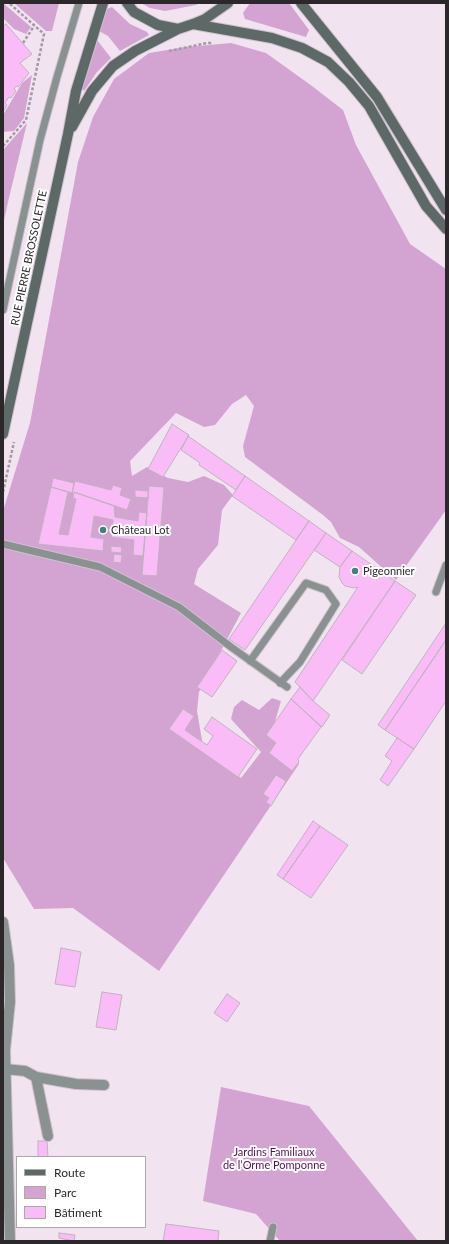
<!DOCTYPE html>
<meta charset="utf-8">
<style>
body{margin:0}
#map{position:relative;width:449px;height:1244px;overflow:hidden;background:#f1e3f0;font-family:Lato,sans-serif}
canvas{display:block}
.frame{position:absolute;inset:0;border:4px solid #2c272b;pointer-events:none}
.legend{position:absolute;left:16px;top:1156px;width:130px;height:72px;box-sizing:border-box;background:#fff;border:1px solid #aba9aa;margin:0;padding:5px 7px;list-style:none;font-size:12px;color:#2c272b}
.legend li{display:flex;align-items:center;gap:8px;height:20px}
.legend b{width:20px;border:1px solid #aba9aa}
</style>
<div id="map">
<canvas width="449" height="1244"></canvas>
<div class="frame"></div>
<ul class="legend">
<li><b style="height:5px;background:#5c6967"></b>Route</li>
<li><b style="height:11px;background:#d3a4d1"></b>Parc</li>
<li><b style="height:11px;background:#f9bcf7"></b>Bâtiment</li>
</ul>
</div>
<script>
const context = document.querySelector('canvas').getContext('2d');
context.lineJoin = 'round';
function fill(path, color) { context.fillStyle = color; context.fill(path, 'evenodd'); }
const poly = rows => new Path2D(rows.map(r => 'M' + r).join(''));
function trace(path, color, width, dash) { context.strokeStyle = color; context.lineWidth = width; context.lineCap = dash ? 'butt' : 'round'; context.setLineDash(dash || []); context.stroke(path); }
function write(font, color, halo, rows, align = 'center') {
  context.font = font + ' Lato,sans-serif'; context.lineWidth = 4; context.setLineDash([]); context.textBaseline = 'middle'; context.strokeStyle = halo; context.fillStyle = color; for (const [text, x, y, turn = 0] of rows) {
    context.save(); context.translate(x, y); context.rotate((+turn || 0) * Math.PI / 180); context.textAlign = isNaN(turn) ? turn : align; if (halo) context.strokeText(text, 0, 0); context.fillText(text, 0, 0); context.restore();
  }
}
const green = poly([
 [3,3,31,27,26,34,14,29,3,18],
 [14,3,59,3,52,31,46,31],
 [141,3,199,3,196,5,165,11,150,8],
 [250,3,289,3,309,30,306,37,245,19,243,13],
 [112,7,130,24,147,32,149,35,120,51,108,36,99,31,107,9],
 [97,40,111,58,97,72,84,91,81,87],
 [231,43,266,53,312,86,343,110,356,145,410,244,446,269,446,510,396,580,359,547,340,538,331,522,323,515,245,457,243,446,254,406,246,395,232,404,215,425,204,427,176,413,130,461,132,476,147,467,168,478,188,482,204,476,224,485,233,495,222,510,218,545,198,569,194,584,241,613,199,692,197,711,203,746,241,778,261,752,231,719,234,707,242,700,259,710,272,698,281,701,272,732,299,764,159,971,73,908,34,909,3,858,3,511,30,423,78,162,93,117,114,79,149,53,186,47],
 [32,75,24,118,14,131,3,132,3,115,22,83],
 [27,123,8,202,3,225,3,150],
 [221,1087,309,1106,418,1241,280,1241,256,1214,203,1201]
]);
const building = poly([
 [6,24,32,54,20,63,29,73,18,87,16,86,14,89,16,91,11,98,9,97,5,103,7,105,3,112,3,26,6,24],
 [172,424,189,435,163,477,148,469,172,424],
 [188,436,245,476,236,490,199,465,200,463,181,450,188,436],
 [245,476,309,521,296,540,232,496,245,476],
 [53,478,74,483,72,493,51,487,53,478],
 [75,481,111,490,113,485,122,488,120,495,131,499,127,510,74,492,74,494,72,493,75,481],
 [149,486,164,487,157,576,142,575,149,486],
 [51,487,68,492,59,534,68,535,76,499,73,498,74,492,114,506,115,517,138,521,139,512,147,513,143,556,133,555,134,540,111,537,113,520,94,516,91,537,104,539,103,551,38,544,51,487],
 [135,490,148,491,148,498,135,497,135,490],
 [309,521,326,533,245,650,229,639,309,521],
 [326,533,352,551,340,567,314,550,326,533],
 [111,546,122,547,121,553,111,552,111,546],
 [352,551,395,581,313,701,295,682,358,587,354,588,345,586,342,583,339,577,340,567,352,551],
 [114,554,122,555,121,563,113,562,114,554],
 [395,581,416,595,362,674,342,660,395,581],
 [446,623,446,640,385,730,378,725,446,623],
 [446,640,446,701,414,749,385,730,446,640],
 [222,650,237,661,212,697,197,687,222,650],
 [300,687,313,701,330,715,322,727,291,699,300,687],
 [291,699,321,727,298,759,299,762,292,771,269,753,276,743,266,735,291,699],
 [183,709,194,716,185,730,207,745,213,736,204,729,212,717,257,749,238,777,169,729,183,709],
 [397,738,414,749,388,786,380,780,392,761,385,756,397,738],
 [276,775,286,781,271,806,266,802,269,798,263,794,276,775],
 [313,821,320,826,283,879,277,875,313,821],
 [320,826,348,845,311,898,283,879,320,826],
 [61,948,81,952,75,987,55,984,61,948],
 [102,992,122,995,116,1030,96,1027,102,992],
 [227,994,240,1003,227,1022,214,1013,227,994],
 [38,1141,47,1141,48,1157,38,1157,38,1141],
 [166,1224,219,1231,218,1241,163,1241,166,1224],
 [59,1233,75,1235,74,1241,59,1238,59,1233]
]);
const path = poly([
 [23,43,34,26],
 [169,51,207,43,213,43],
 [3,146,26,120,44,34,9,3],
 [3,492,14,442]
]);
const lane = poly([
 [3,310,40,140,57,77,79,3],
 [3,544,100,567,179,607,231,647,287,687],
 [436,592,446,565],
 [250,661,306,583,326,590,336,604,300,662,280,683],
 [270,1241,273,1227]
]);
const street = poly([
 [3,922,9,965,10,1002,5,1050,10,1241],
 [5,1069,25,1071,36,1077,76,1084,104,1085],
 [36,1077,48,1136]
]);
const secondary = poly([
 [127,3,134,12,158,25,178,29,193,24,205,19,228,3],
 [301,3,377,97,446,210],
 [193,24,272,38,302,48,328,62,349,82,369,106,426,206,446,229],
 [72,127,92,91,113,66,135,51,178,29],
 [3,434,68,134,76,91,103,3]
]);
const markers = [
 [103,530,4,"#3e847b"],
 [355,571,4,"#3e847b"]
];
const streetNames = [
 ["RUE PIERRE BROSSOLETTE",29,258,-78]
];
const poiNames = [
 ["Château Lot",111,530],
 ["Pigeonnier",363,571]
];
const parkNames = [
 ["Jardins Familiaux",274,1152],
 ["de l’Orme Pomponne",274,1165]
];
fill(green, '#d3a4d1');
fill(building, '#f9bcf7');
trace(building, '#c0b2bf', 1);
trace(lane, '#cec1cd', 9);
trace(street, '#cec1cd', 12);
trace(secondary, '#cec1cd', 12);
trace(path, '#a499a3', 2.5, [3, 2]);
trace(lane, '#899290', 7);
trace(street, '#899290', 10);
trace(secondary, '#5c6967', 10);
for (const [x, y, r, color] of markers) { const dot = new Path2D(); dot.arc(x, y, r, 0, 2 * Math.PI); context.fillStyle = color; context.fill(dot); trace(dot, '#fff', 1.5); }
write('11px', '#2c272b', '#fff', streetNames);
write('11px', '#2c272b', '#fff', poiNames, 'left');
write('11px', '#561157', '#fff', parkNames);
</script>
